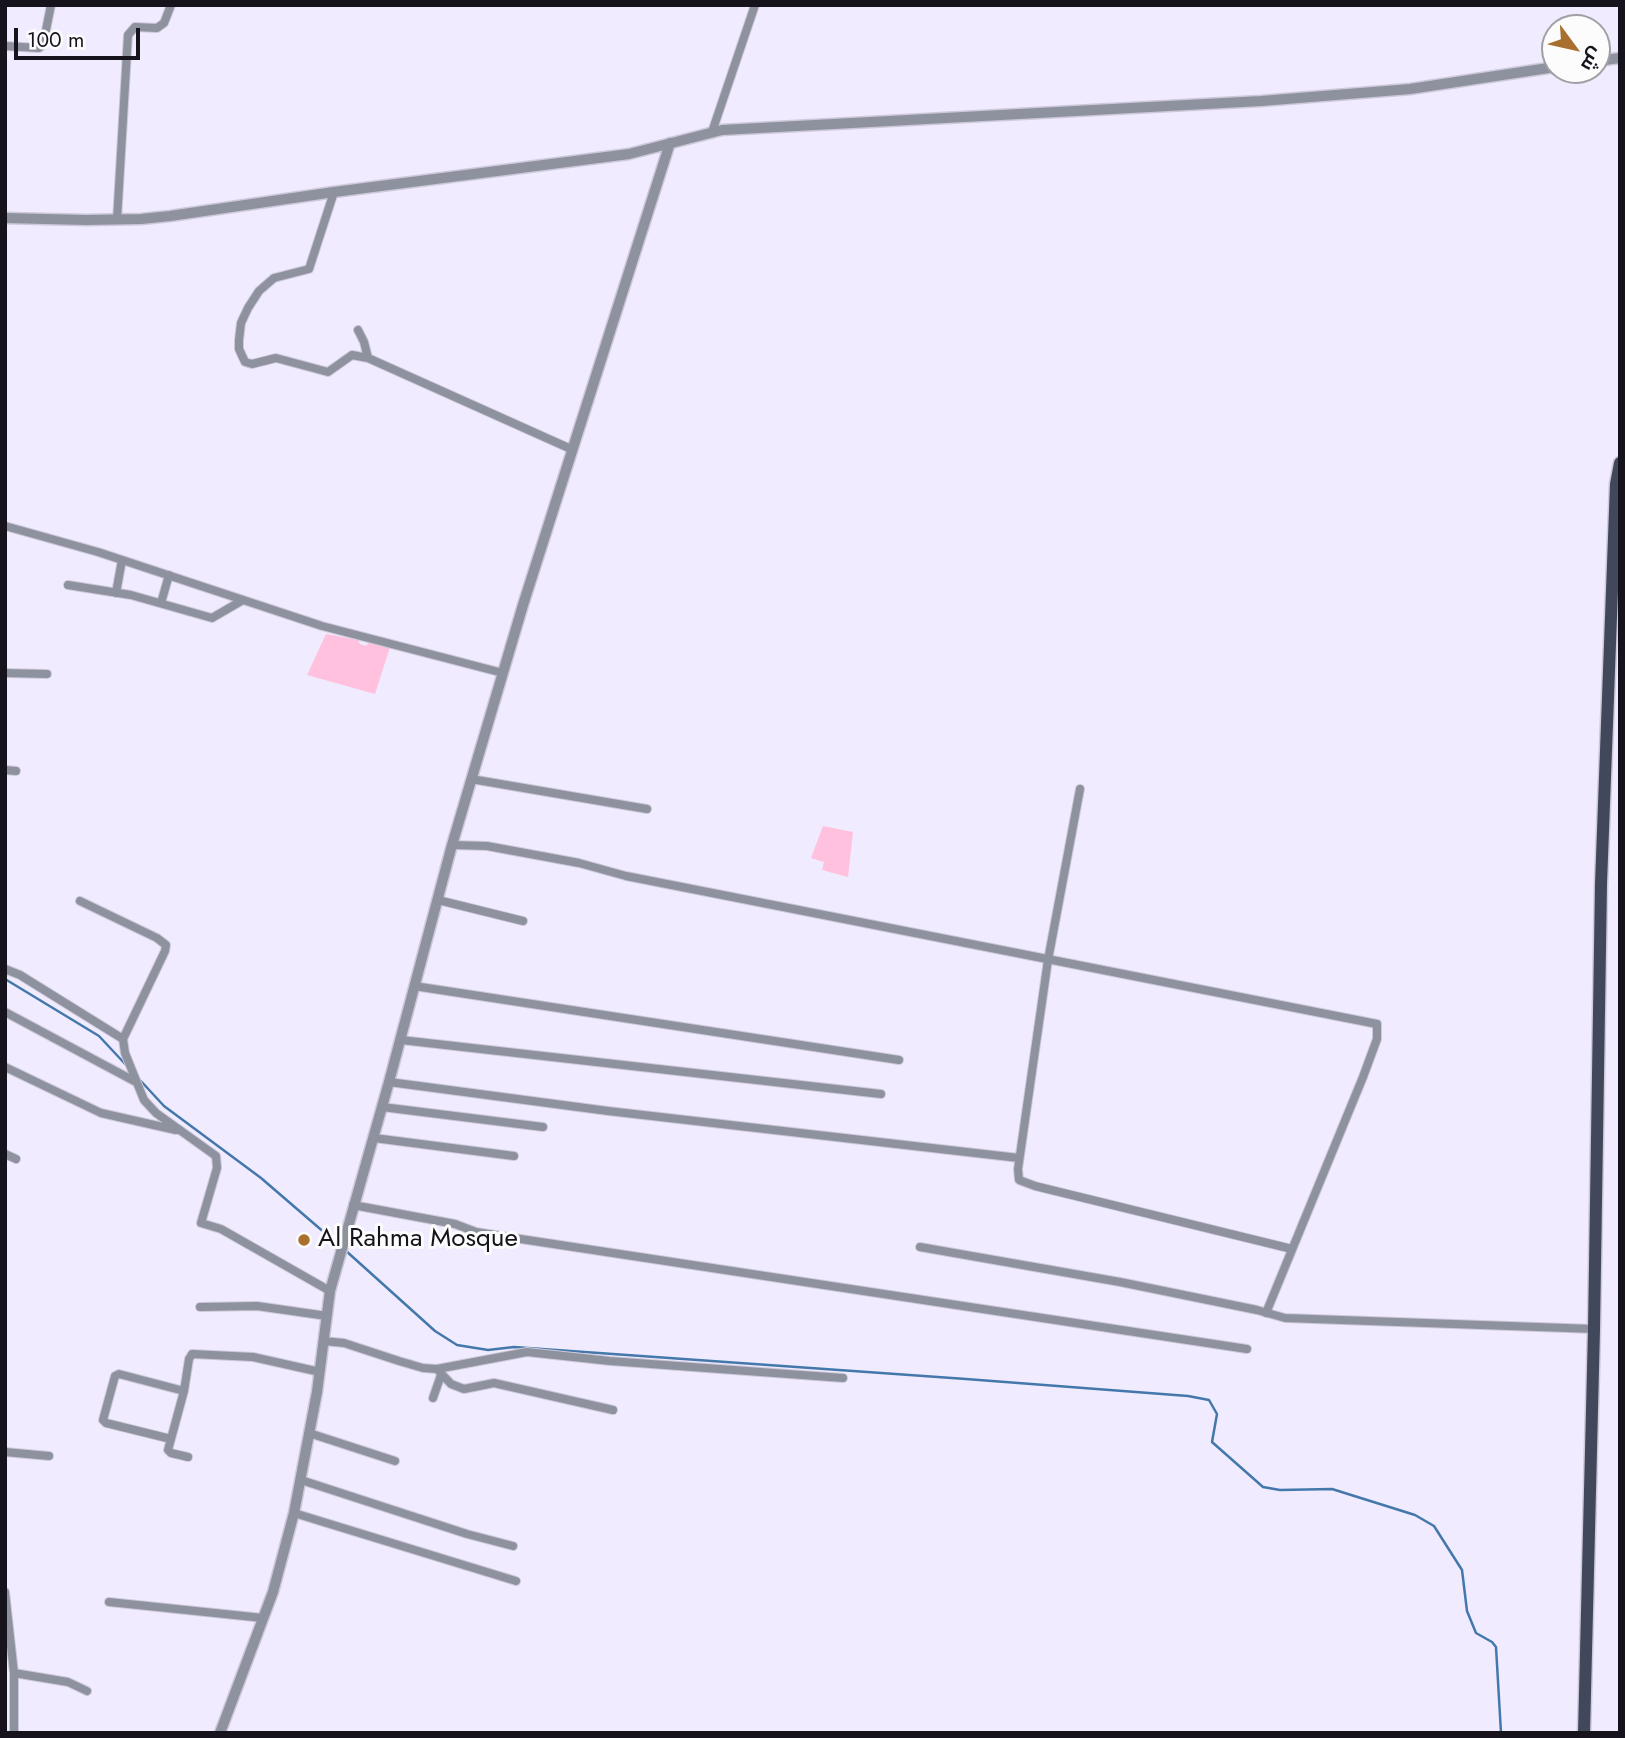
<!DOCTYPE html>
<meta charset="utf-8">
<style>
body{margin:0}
#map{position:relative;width:1625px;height:1738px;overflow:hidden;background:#f0ebfe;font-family:Jost,Cairo,sans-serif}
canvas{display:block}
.frame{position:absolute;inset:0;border:7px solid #16131d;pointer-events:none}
.north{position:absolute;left:1541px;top:14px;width:70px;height:70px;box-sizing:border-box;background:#fcfcfc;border:2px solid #a09fa3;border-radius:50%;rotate:123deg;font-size:19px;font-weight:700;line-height:28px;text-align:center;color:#16131d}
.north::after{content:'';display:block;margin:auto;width:24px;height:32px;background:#a96f2e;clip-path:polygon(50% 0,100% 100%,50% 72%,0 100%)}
.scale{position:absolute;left:14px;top:28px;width:126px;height:32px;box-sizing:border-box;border:4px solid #16131d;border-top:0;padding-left:9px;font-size:21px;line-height:24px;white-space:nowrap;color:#16131d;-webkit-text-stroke:5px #fcfcfc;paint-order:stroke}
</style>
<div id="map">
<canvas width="1625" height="1738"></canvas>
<div class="frame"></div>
<div class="north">ش</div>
<div class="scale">100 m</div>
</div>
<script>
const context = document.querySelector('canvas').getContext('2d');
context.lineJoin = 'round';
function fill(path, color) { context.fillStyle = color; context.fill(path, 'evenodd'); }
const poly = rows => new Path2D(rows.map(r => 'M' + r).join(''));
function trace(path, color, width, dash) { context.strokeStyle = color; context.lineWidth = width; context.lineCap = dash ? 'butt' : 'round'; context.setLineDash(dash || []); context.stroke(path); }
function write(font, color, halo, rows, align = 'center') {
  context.font = font + ' Jost,sans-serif'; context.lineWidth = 6; context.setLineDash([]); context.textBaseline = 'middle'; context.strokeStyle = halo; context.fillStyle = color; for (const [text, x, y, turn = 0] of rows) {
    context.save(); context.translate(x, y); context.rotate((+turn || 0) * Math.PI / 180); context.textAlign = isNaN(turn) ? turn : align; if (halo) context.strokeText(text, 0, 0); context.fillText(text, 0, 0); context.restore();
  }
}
const green = poly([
 [326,634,358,640,360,644,366,646,369,642,390,647,375,694,307,675],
 [823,826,853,832,848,877,822,870,824,862,811,858]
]);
const stream = poly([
 [5,979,99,1036,127,1066],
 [139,1079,164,1106,261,1178,340,1246],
 [345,1250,435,1331,457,1345,488,1350,514,1347,966,1379,1188,1396,1209,1400,1217,1414,1212,1442,1263,1487,1280,1490,1332,1489,1415,1515,1434,1526,1462,1570,1467,1611,1476,1633,1492,1642,1496,1647,1501,1733]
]);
const minor = poly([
 [5,46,39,48,43,45,51,5],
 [712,132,755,5],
 [334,192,309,269,274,278,259,291,248,308,241,323,239,340,239,349,245,362,252,364,276,358,328,372,352,355,368,358,571,449],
 [117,220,128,35,135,27,157,28,164,23,171,5],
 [358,330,364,342,368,358],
 [5,526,98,552,322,626,503,673],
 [68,585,131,595,212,618,243,600],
 [116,593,122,560],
 [161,603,169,575],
 [5,673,47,674],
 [5,770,16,771],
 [471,779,647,809],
 [1080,789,1048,960,1018,1169,1019,1180,1035,1186,1292,1249],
 [452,845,487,846,579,863,626,876,1377,1024,1377,1039,1363,1077,1266,1313],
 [438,900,523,921],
 [80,901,157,938,166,945,165,951,123,1039],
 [5,969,20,975,123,1039,125,1053,144,1100,156,1113,216,1156,217,1168,201,1223,221,1229,330,1291],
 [414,986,899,1060],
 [5,1012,136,1082],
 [401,1040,881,1094],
 [5,1067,101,1113,176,1130],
 [389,1082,608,1111,1019,1158],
 [382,1107,543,1127],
 [374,1138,514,1156],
 [5,1154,16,1159],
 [353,1205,455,1224,476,1232,514,1238,1247,1349],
 [920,1247,1120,1282,1257,1310,1285,1318,1594,1329],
 [200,1307,257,1306,327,1316],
 [323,1341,344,1343,399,1361,423,1368,437,1369,527,1352,610,1361,843,1378],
 [437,1369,451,1384,464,1389,494,1383,613,1410],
 [433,1398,441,1375],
 [309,1433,395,1461],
 [171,1439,106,1423,103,1420,115,1376,119,1374,184,1391],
 [5,1452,49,1456],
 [188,1457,171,1453,168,1450,184,1391,189,1359,192,1354,253,1357,320,1372],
 [301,1480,467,1534,513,1546],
 [294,1513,516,1581],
 [5,1592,14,1673,14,1733],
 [109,1602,263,1618],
 [14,1673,68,1682,87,1691]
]);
const tertiary = poly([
 [1597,61,1620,58],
 [5,218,86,220,141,219,170,216,334,192,629,154,722,130,1261,101,1410,89,1555,67],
 [220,1733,273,1592,294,1513,317,1392,330,1291,389,1082,452,845,523,605,670,143]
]);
const primary = poly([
 [1584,1733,1594,1329,1601,884,1616,484,1620,463]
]);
const markers = [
 [304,1240,7,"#a96f2e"]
];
const poiNames = [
 ["Al Rahma Mosque",318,1240]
];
fill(green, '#ffc1de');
trace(stream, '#4478ab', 2.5);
trace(minor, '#cdc8da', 10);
trace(tertiary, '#cdc8da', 13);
trace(primary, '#cdc8da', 15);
trace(minor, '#8e929e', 8);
trace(tertiary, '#8e929e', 10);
trace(primary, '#42485c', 12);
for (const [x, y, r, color] of markers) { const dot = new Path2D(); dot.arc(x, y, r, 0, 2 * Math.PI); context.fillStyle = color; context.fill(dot); trace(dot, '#fcfcfc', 2.5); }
write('26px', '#16131d', '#fcfcfc', poiNames, 'left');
</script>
